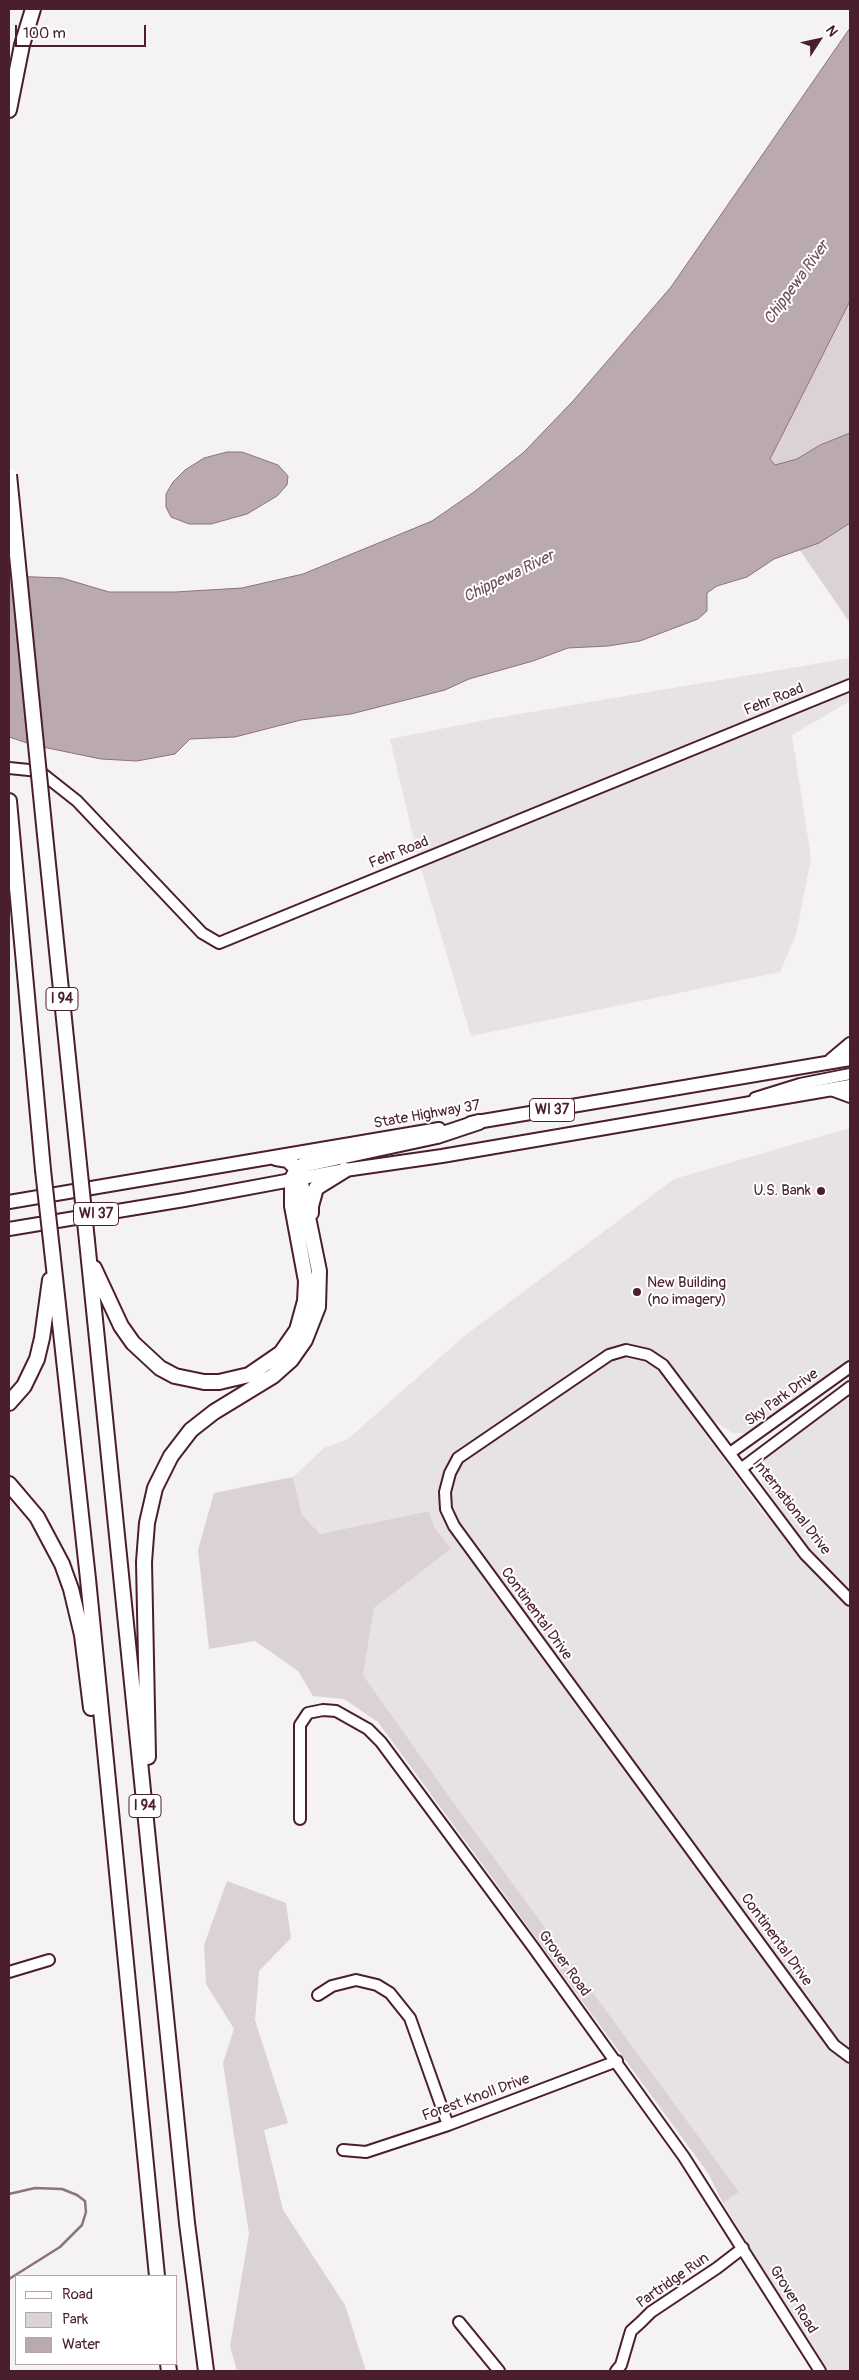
<!DOCTYPE html>
<style>
body{margin:0}
#map{position:relative;width:859px;height:2380px;overflow:hidden;background:#f4f2f2;font-family:Pangolin,sans-serif}
canvas{display:block}
.frame{position:absolute;inset:0;border:10px solid #4a1f2b;pointer-events:none}
.legend{position:absolute;left:15px;top:2275px;width:162px;height:90px;box-sizing:border-box;background:#fff;border:1px solid #b7a5aa;margin:0;padding:6px 9px;list-style:none;font-size:15px;color:#4a1f2b}
.legend li{display:flex;align-items:center;gap:10px;height:25px}
.legend b{width:25px;border:1px solid #b7a5aa}
.north{position:absolute;left:794px;top:15px;width:50px;height:50px;-webkit-text-stroke:4px #fff;paint-order:stroke;rotate:55deg;font-size:14px;font-weight:700;line-height:20px;text-align:center;color:#4a1f2b}
.north::after{content:'';display:block;margin:auto;width:18px;height:22px;background:#4a1f2b;clip-path:polygon(50% 0,100% 100%,50% 72%,0 100%)}
.scale{position:absolute;left:15px;top:25px;width:131px;height:22px;box-sizing:border-box;border:2px solid #4a1f2b;border-top:0;padding-left:6px;font-size:15px;line-height:18px;white-space:nowrap;color:#4a1f2b;-webkit-text-stroke:4px #fff;paint-order:stroke}
</style>
<div id="map">
<canvas width="859" height="2380"></canvas>
<div class="frame"></div>
<ul class="legend">
<li><b style="height:6px;background:#fff"></b>Road</li>
<li><b style="height:14px;background:#dbd2d5"></b>Park</li>
<li><b style="height:14px;background:#baa9ae"></b>Water</li>
</ul>
<div class="north">N</div>
<div class="scale">100 m</div>
</div>
<script>
const context = document.querySelector('canvas').getContext('2d');
context.lineJoin = 'round';
function fill(path, color) { context.fillStyle = color; context.fill(path, 'evenodd'); }
const poly = rows => new Path2D(rows.map(r => 'M' + r).join(''));
function trace(path, color, width, dash) { context.strokeStyle = color; context.lineWidth = width; context.lineCap = dash ? 'butt' : 'round'; context.setLineDash(dash || []); context.stroke(path); }
function write(font, color, halo, rows, align = 'center') {
  context.font = font + ' Pangolin,sans-serif'; context.lineWidth = 4; context.setLineDash([]); context.textBaseline = 'middle'; context.strokeStyle = halo; context.fillStyle = color; for (const [text, x, y, turn = 0] of rows) {
    context.save(); context.translate(x, y); context.rotate((+turn || 0) * Math.PI / 180); context.textAlign = isNaN(turn) ? turn : align; if (halo) context.strokeText(text, 0, 0); context.fillText(text, 0, 0); context.restore();
  }
}
const built = poly([
 [850,658,850,701,792,735,811,858,796,935,780,972,471,1036,419,861,390,739,490,719],
 [850,1128,850,1361,761,1426,746,1433,733,1433,715,1422,703,1431,766,1517,778,1507,762,1482,762,1462,766,1455,850,1393,850,2371,829,2371,755,2256,723,2203,738,2192,464,1817,363,1675,374,1608,451,1549,434,1527,429,1511,320,1534,302,1515,293,1477,324,1448,348,1439,463,1337,674,1179]
]);
const green = poly([
 [850,301,850,433,820,445,797,459,775,465,770,459],
 [850,523,850,623,799,549,819,543],
 [293,1477,302,1515,320,1534,429,1511,434,1527,451,1549,374,1608,363,1675,464,1817,739,2192,723,2203,708,2173,378,1722,344,1699,313,1696,298,1671,255,1641,209,1649,198,1550,214,1493],
 [227,1881,286,1903,291,1938,259,1971,255,2020,288,2123,264,2130,283,2210,345,2305,366,2371,237,2371,230,2346,249,2234,223,2063,234,2029,206,1984,204,1945]
]);
const water = poly([
 [850,28,850,301,770,459,775,465,797,459,820,445,850,433,850,523,819,543,774,559,747,577,717,586,707,593,707,611,698,619,640,641,608,646,568,648,533,661,469,679,445,690,351,714,301,720,235,737,190,739,175,754,137,761,101,759,33,745,9,737,9,576,62,578,109,592,175,592,242,588,303,574,432,521,474,492,524,452,573,401,671,287,850,28],
 [227,452,242,452,278,465,288,476,287,485,277,496,247,514,211,524,189,524,171,517,166,507,166,494,173,482,185,470,204,458,227,452]
]);
const stream = poly([
 [9,2194,35,2188,62,2189,77,2195,85,2201,86,2212,82,2225,60,2247,9,2279]
]);
const minor = poly([
 [9,768,39,771,77,801,202,933,219,943,850,685],
 [831,1090,850,1097],
 [755,1098,800,1084,850,1074],
 [730,1453,850,1367],
 [742,1468,850,1387],
 [850,1600,805,1554,663,1365,648,1355,626,1350,609,1355,458,1458,450,1473,445,1492,446,1509,454,1526,834,2045,850,2057],
 [300,1819,300,1725,308,1713,323,1710,336,1711,368,1729,381,1742,533,1947,684,2157,820,2371],
 [9,1972,49,1960],
 [318,1995,332,1986,356,1980,377,1985,390,1993,410,2018,448,2125],
 [343,2150,366,2152,448,2125,617,2061],
 [459,2322,499,2371],
 [616,2371,621,2365,631,2331,641,2322,651,2312,717,2268,743,2248]
]);
const major = poly([
 [831,1060,850,1044],
 [471,1123,850,1059],
 [9,1202,439,1129],
 [9,1229,184,1200,345,1170,442,1156,850,1086]
]);
const highway = poly([
 [9,110,22,45,33,9],
 [9,801,43,1170],
 [45,835,79,1164],
 [311,1213,311,1206,316,1188,345,1170],
 [87,1241,187,2223,206,2371],
 [52,1250,88,1579,157,2276],
 [94,1268,121,1326,133,1343,160,1368,175,1376,204,1382,219,1382,249,1375,281,1353,297,1330,305,1301,306,1281,292,1206,292,1179,296,1171,303,1165,312,1163,437,1136,479,1122],
 [9,1403,24,1386,37,1359,42,1338,50,1280],
 [9,1484,37,1517,62,1564,71,1589,82,1635,91,1708],
 [148,1757,144,1562,147,1523,155,1488,171,1456,191,1430,214,1412,273,1376,291,1360,305,1340,318,1307,319,1271,300,1178,294,1166,288,1160,276,1158],
 [168,2364,169,2371]
]);
const highwayBridge = poly([
 [9,475,45,835],
 [79,1164,87,1241],
 [43,1170,52,1250]
]);
const markers = [
 [821,1191,5,"#4a1f2b"],
 [637,1292,5,"#4a1f2b"]
];
const shields = [
 [62,999,32],
 [552,1110,45],
 [96,1214,45],
 [145,1806,32]
];
const shieldNames = [
 ["I 94",62,999],
 ["WI 37",552,1110],
 ["WI 37",96,1214],
 ["I 94",145,1806]
];
const streetNames = [
 ["Fehr Road",774,700,-22],
 ["Fehr Road",399,853,-22],
 ["State Highway 37",427,1115,-10],
 ["Sky Park Drive",782,1398,-36],
 ["International Drive",791,1507,52],
 ["Continental Drive",536,1614,54],
 ["Continental Drive",776,1940,54],
 ["Grover Road",564,1964,54],
 ["Forest Knoll Drive",476,2098,-20],
 ["Partridge Run",673,2281,-35],
 ["Grover Road",793,2300,58]
];
const poiNames = [
 ["U.S. Bank",811,1191],
 ["New Building",647,1283,"left"],
 ["(no imagery)",647,1300,"left"]
];
const waterNames = [
 ["Chippewa River",797,283,-54],
 ["Chippewa River",509,577,-26]
];
fill(built, '#e7e2e3');
fill(green, '#dbd2d5');
fill(water, '#baa9ae');
trace(water, '#8d727a', 1);
trace(stream, '#8d727a', 2.5);
trace(minor, '#4a1f2b', 14);
trace(major, '#4a1f2b', 16);
trace(highway, '#4a1f2b', 18);
trace(minor, '#fff', 10);
trace(major, '#fff', 12);
trace(highway, '#fff', 14);
trace(highwayBridge, '#4a1f2b', 18, []);
trace(highwayBridge, '#fff', 14);
for (const [x, y, r, color] of markers) { const dot = new Path2D(); dot.arc(x, y, r, 0, 2 * Math.PI); context.fillStyle = color; context.fill(dot); trace(dot, '#fff', 2); }
for (const [x, y, w] of shields) { const box = new Path2D(); box.roundRect(x - w / 2, y - 11.5, w, 23, 4); context.fillStyle = '#fff'; context.fill(box); trace(box, '#4a1f2b', 1); }
write('bold 14px', '#4a1f2b', null, shieldNames);
write('15px', '#4a1f2b', '#fff', streetNames);
write('15px', '#4a1f2b', '#fff', poiNames, 'right');
write('italic 16px', '#714f59', '#fff', waterNames);
</script>
